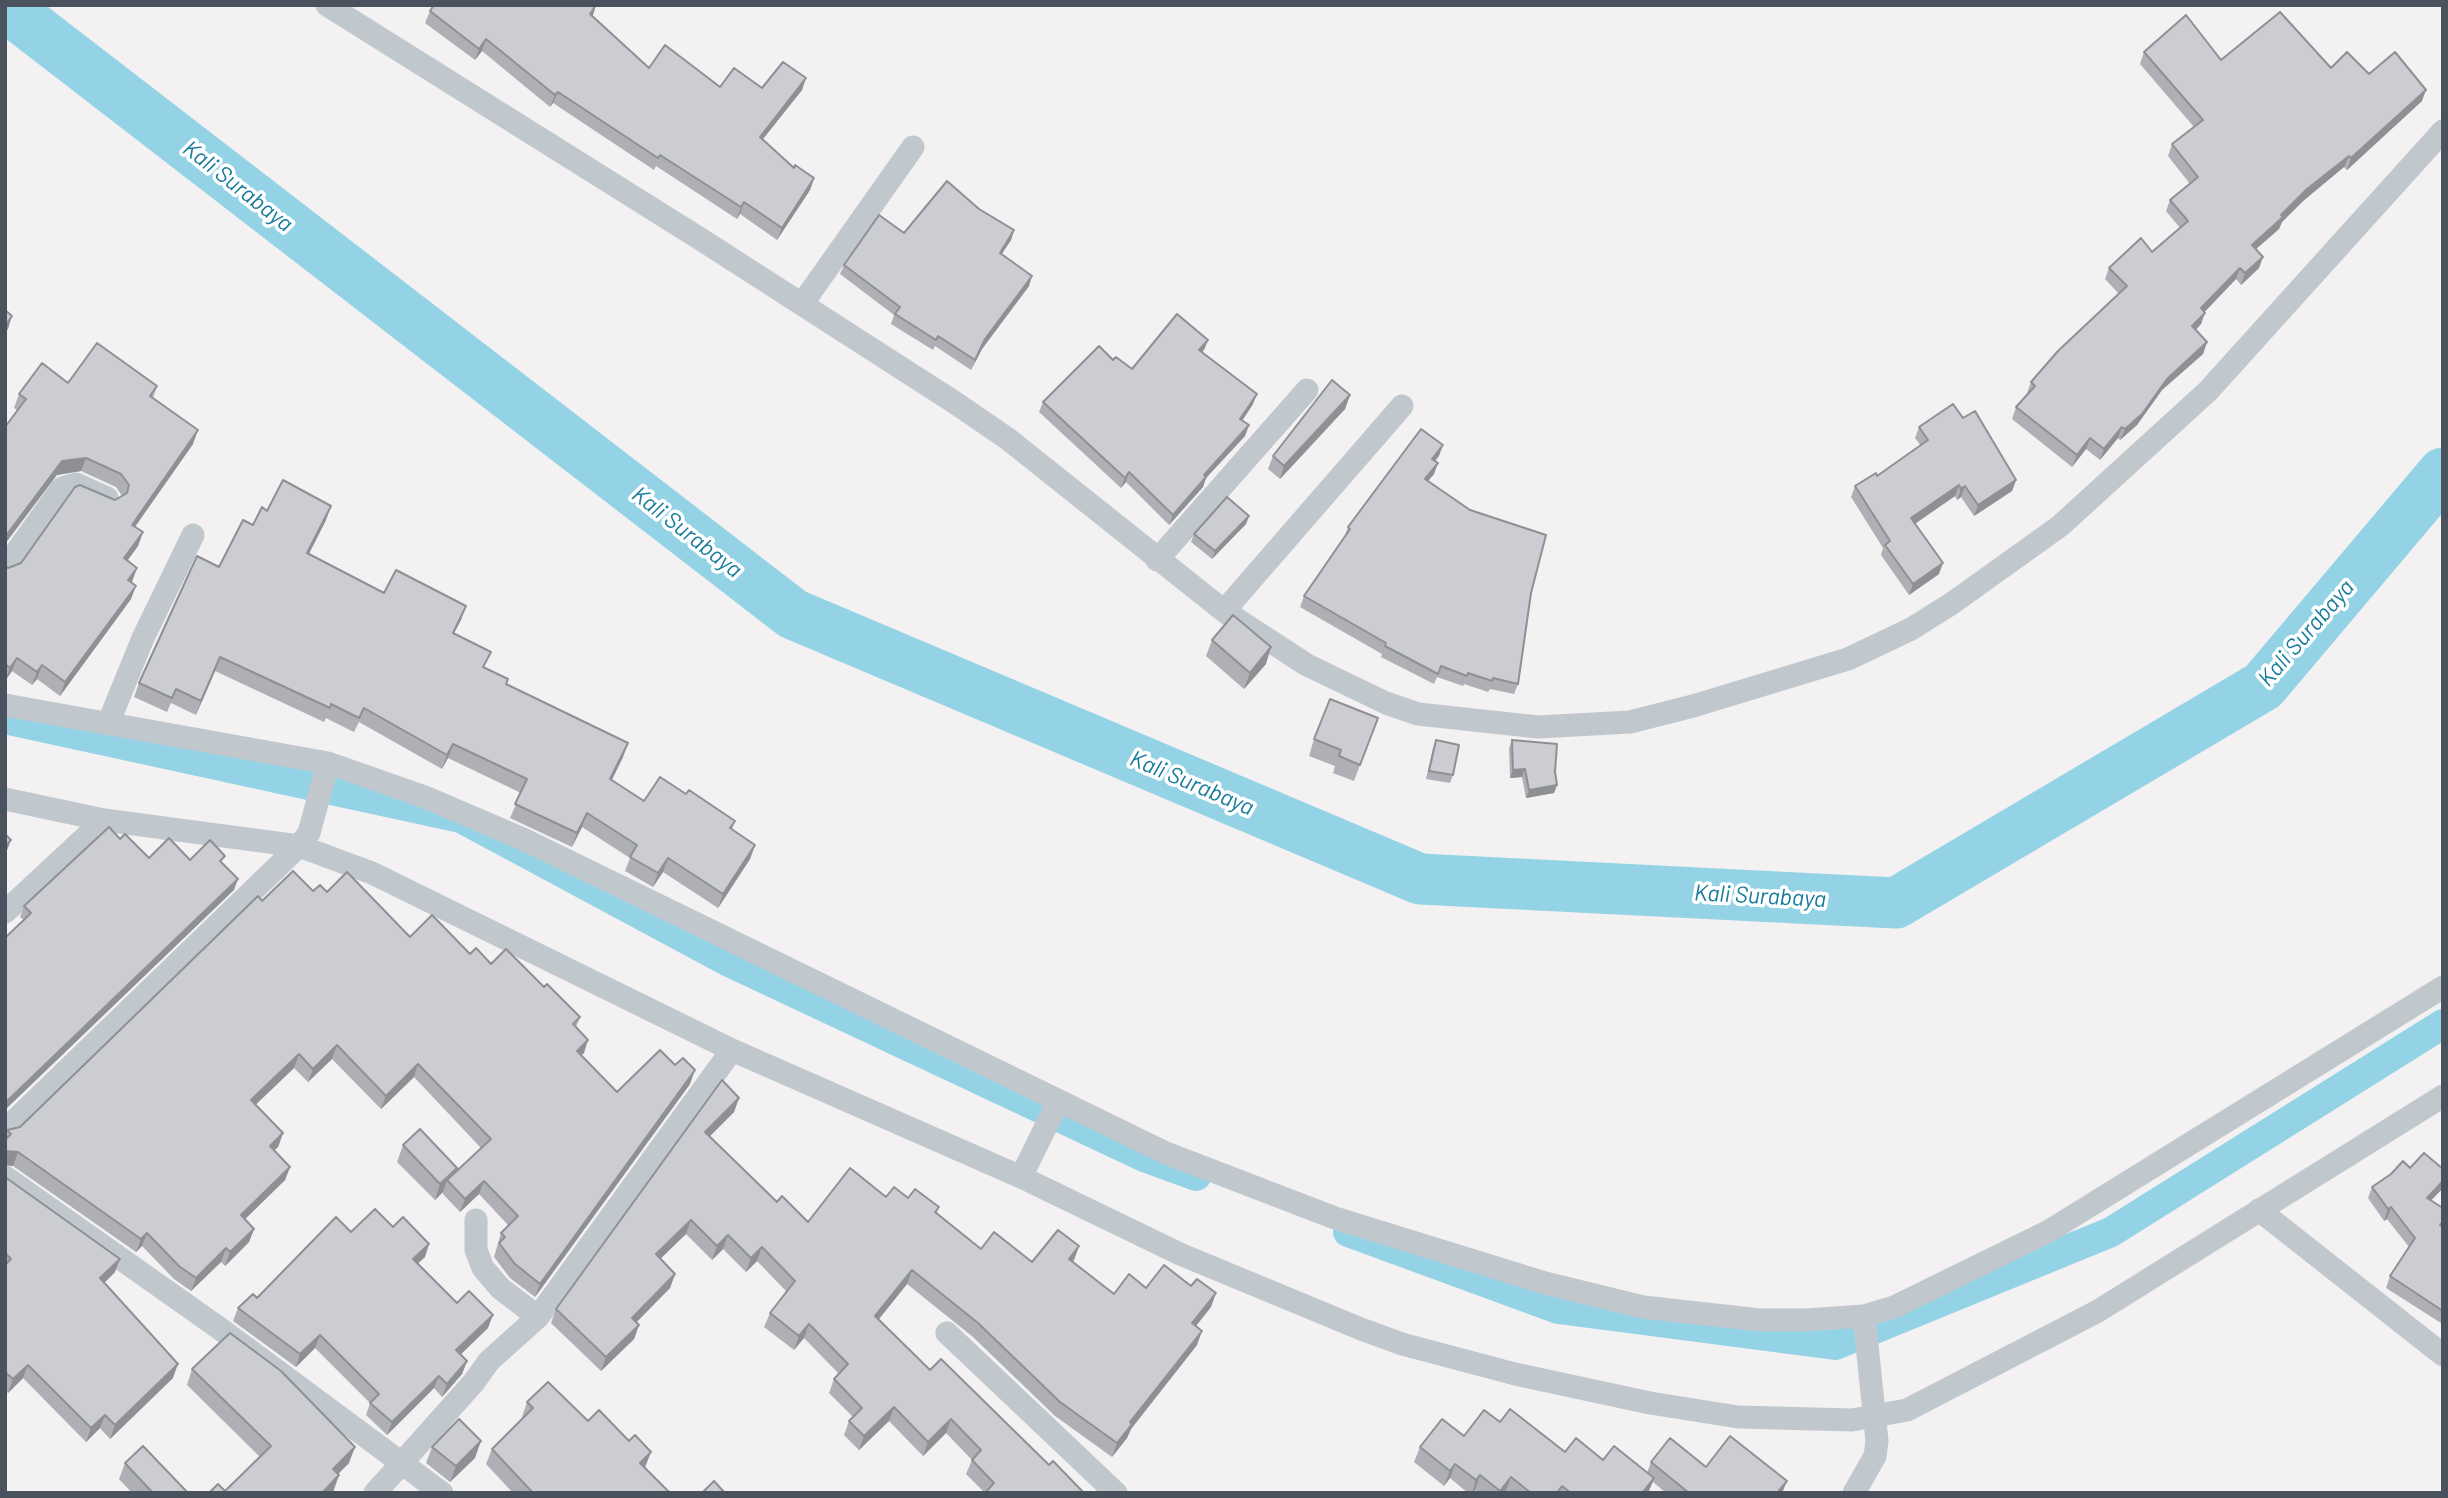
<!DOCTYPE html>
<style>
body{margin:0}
#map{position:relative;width:2448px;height:1498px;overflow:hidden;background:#f3f1f1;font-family:Barlow,sans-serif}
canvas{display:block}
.frame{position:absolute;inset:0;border:7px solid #4a535d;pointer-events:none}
</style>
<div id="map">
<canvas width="2448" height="1498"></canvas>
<div class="frame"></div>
</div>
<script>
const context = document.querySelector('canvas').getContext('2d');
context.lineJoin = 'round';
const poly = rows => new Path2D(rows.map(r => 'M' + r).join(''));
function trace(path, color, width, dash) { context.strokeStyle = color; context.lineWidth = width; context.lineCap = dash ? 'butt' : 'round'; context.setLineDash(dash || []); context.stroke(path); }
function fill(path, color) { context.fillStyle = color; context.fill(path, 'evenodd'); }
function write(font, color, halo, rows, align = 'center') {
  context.font = font + ' Barlow,sans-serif'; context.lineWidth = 7; context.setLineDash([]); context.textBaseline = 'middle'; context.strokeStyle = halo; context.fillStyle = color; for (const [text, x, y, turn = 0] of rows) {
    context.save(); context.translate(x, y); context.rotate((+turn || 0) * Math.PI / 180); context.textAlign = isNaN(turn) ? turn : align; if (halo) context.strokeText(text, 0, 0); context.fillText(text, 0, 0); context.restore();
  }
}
const canal = poly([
 [5,719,461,818,729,962,1144,1157,1196,1176],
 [1348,1232,1558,1309,1835,1345,2111,1232,2443,1024]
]);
const river = poly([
 [5,6,793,614,1420,879,1896,903,2263,686,2443,473]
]);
const minor = poly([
 [327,5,702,240,954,402,1008,439,1224,611,1307,665,1386,703,1418,714,1538,727,1630,722,1693,706,1848,659,1911,629,1951,604,2060,526,2208,391,2443,131],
 [802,304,913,147],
 [1157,560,1307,390],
 [5,568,62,488,76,484,107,498],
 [1224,611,1402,406],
 [5,705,328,763,425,797,523,839,1166,1153,1335,1218,1545,1283,1643,1307,1760,1320,1805,1320,1864,1316,1894,1307,2049,1231,2443,987],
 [108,724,143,638,193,535],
 [5,799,104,820,299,846,372,873,732,1050,1021,1177,1180,1254,1361,1329,1402,1344,1515,1374,1650,1403,1738,1417,1852,1420,1907,1410,2098,1311,2443,1096],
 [5,912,104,820],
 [5,1130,299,846,309,833,328,763],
 [5,1177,226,1333,442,1493],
 [1021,1177,1058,1102],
 [2259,1210,2443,1355],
 [476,1220,476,1250,483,1268,500,1288,538,1317],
 [947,1333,1116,1493],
 [375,1493,474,1382,489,1361,538,1317,732,1050],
 [1854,1493,1875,1456,1877,1441,1864,1316]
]);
const wall = poly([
 [434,5,596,5,592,16,649,68,720,87,802,90,762,140,794,168,814,178,810,190,777,240,740,214,737,219,656,166,654,170,553,103,550,107,482,51,475,60,425,23,430,11],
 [2144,52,2221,60,2331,68,2369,74,2422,101,2347,170,2344,167,2303,201,2282,222,2279,229,2256,249,2259,268,2241,285,2236,279,2204,312,2201,324,2196,330,2207,342,2203,354,2162,390,2137,425,2120,440,2118,438,2100,460,2086,449,2072,467,2012,419,2016,407,2028,394,2027,393,2031,382,2119,294,2105,279,2109,268,2152,252,2180,228,2166,211,2170,200,2190,184,2168,156,2172,144,2194,127,2140,64],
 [979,209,1014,230,1011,240,1002,254,1029,286,982,349,971,370,935,346,933,350,891,324,894,315,840,274,844,265,904,233],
 [1208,340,1202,352,1253,404,1242,420,1249,425,1245,436,1206,478,1203,487,1169,525,1126,482,1121,488,1039,412,1043,402,1113,360,1132,369],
 [68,383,157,386,153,398,193,444,135,527,143,532,138,546,127,561,131,582,131,599,60,696,37,679,32,685,12,671,5,681,5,566,8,568,21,563,122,496,116,487,81,471,57,475,17,410,14,408,19,394],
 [1350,395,1345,409,1280,479,1268,469,1273,456],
 [1963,418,2016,480,2012,491,1974,516,1961,497,1957,500,1955,496,1915,524,1939,574,1909,595,1881,555,1883,548,1851,497,1855,486,1877,476,1921,446,1915,438,1919,427],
 [1439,456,1435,461,1434,474,1428,481,1531,593,1518,684,1514,694,1490,689,1488,692,1464,684,1463,686,1437,677,1434,684,1381,657,1382,654,1300,607,1304,596,1344,538,1348,527],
 [267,511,326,520,309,554,384,593,461,620,454,633,485,668,506,684,623,757,612,780,644,801,686,794,735,821,732,830,755,845,750,859,718,908,663,872,653,887,625,871,630,858,582,827,572,847,510,818,521,793,448,758,442,769,359,722,354,732,326,718,324,722,215,671,196,715,171,703,167,712,134,697,139,683,219,567,253,525],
 [1249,516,1246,524,1212,559,1191,542,1194,534],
 [1212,640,1266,664,1244,689,1206,656],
 [1378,718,1354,781,1333,773,1335,766,1309,756,1314,739],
 [1436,740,1453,775,1450,783,1426,779,1433,748],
 [1512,740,1557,785,1554,793,1526,798,1522,777,1510,778,1509,748],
 [120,839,149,858,190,860,223,863,234,890,24,920,20,917,24,906],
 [313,891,327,892,410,937,470,954,544,987,580,1017,576,1027,584,1053,581,1055,617,1092,690,1084,535,1297,510,1278,494,1257,501,1233,508,1225,479,1194,460,1212,443,1194,443,1192,435,1200,397,1162,403,1145,456,1172,481,1148,414,1077,381,1109,332,1059,308,1082,294,1068,255,1105,283,1133,278,1147,274,1150,290,1167,285,1180,245,1219,254,1229,249,1242,225,1266,221,1262,191,1291,174,1279,142,1246,136,1252,13,1166,5,1165,5,1136,7,1130,20,1127,262,901],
 [739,1098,734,1112,709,1137,777,1202,808,1222,886,1197,908,1198,939,1207,937,1213,981,1249,1032,1262,1079,1246,1073,1262,1114,1294,1146,1288,1211,1307,1196,1326,1197,1345,1131,1429,1127,1438,1112,1457,1055,1416,973,1337,907,1284,879,1319,930,1370,1084,1493,985,1493,966,1474,972,1460,946,1433,923,1456,889,1421,859,1450,844,1435,849,1421,853,1417,829,1393,834,1379,839,1374,804,1338,794,1350,764,1327,770,1313,786,1291,757,1261,746,1272,723,1249,712,1260,686,1234,660,1258,675,1274,670,1288,636,1322,639,1325,634,1339,601,1371,551,1323,556,1309],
 [2410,1168,2443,1169,2443,1188,2431,1200,2443,1208,2443,1320,2441,1323,2386,1288,2390,1276,2409,1247,2387,1219,2384,1221,2368,1198,2372,1187],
 [5,1177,115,1272,104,1283,173,1378,110,1439,100,1428,86,1442,23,1378,8,1393,5,1390],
 [393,1227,425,1257,418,1263,457,1303,488,1328,460,1354,467,1361,462,1374,442,1397,434,1388,387,1435,366,1415,370,1403,315,1348,296,1367,233,1321,238,1308,257,1298,351,1232],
 [192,1369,349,1463,338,1474,339,1475,333,1492,332,1493,209,1493,225,1491,260,1457,187,1385],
 [527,1402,588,1421,651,1452,645,1467,670,1493,513,1493,486,1464,492,1449,523,1418,522,1417],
 [1500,1422,1565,1452,1603,1460,1647,1473,1651,1462,1706,1467,1782,1493,1666,1493,1653,1482,1648,1493,1507,1493,1506,1492,1505,1493,1478,1493,1475,1490,1472,1493,1468,1493,1450,1478,1444,1486,1414,1462,1420,1447,1464,1436],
 [432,1447,475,1458,450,1482,426,1463],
 [125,1463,188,1493,132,1493,119,1479]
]);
const shadedWall = poly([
 [596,5,593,15,586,25,590,14],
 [486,39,482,51,475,60,479,49],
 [806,78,802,90,755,149,760,137],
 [2426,90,2422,101,2347,170,2351,158],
 [558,92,553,103,550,107,555,95],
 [2349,156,2344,167,2303,201,2282,222,2279,229,2248,256,2252,245,2281,215,2307,189],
 [814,178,810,190,777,240,782,228],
 [744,202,740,214,737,219,741,207],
 [1014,230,1011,240,996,262,1000,253],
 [2263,257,2259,268,2241,285,2245,273],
 [2240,268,2236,279,2197,320,2201,308],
 [1032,276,1029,286,982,349,971,370,985,339],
 [2205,313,2201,324,2188,337,2192,326],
 [12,316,8,329,5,332,5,326],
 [1208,340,1204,350,1196,360,1199,350],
 [2207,342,2203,354,2162,390,2137,425,2120,440,2125,429,2167,379],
 [1257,394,1253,404,1237,429,1240,419],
 [1350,395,1345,409,1280,479,1284,466],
 [1249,425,1245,436,1206,478,1203,487,1169,525,1173,515,1204,475],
 [2122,427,2118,438,2100,460,2104,449],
 [198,430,193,444,127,538,132,525],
 [2090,438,2086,449,2072,467,2077,455],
 [1443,445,1439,456,1428,469,1432,459],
 [86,458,81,471,57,475,5,544,5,537,62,461],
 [1438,463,1434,474,1421,489,1425,479],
 [1129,472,1126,482,1121,488,1125,478],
 [2016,480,2012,491,1974,516,1978,505],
 [1959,485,1955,496,1907,529,1911,518],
 [1965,486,1961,497,1957,500,1961,489],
 [331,506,326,520,302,567,307,553],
 [1249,516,1246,524,1212,559,1215,551],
 [143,532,138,546,119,572,124,558],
 [1943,563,1939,574,1909,595,1913,584],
 [137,568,132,582,123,594,128,580],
 [136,586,131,599,60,696,65,682],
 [466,606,461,620,447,646,453,633],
 [1271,647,1266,664,1244,689,1250,673],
 [220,657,215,671,196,715,201,701],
 [17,658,12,671,5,681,10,668],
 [42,665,37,679,32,685,37,672],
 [628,743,623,757,605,793,610,779],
 [453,744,448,758,442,769,447,755],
 [1525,769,1522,777,1510,778,1513,770],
 [1557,785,1554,793,1526,798,1529,790],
 [587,813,582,827,572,847,577,833],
 [11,840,6,853,5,854,5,846],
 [755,845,750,859,718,908,723,894],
 [668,858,663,872,653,887,658,873],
 [238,879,234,890,5,1110,5,1103],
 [588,1040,584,1053,572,1064,577,1051],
 [337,1045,332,1059,308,1082,313,1069],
 [299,1054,294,1068,246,1114,251,1100],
 [418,1064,414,1077,381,1109,386,1096],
 [695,1070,690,1084,535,1297,540,1284],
 [739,1098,734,1112,700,1146,705,1132],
 [283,1133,278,1147,265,1159,270,1146],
 [5,1151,18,1152,13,1166,5,1165],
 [290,1167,285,1180,236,1228,241,1215],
 [457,1168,452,1184,447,1180,443,1192,435,1200,440,1184],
 [484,1181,479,1194,460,1212,465,1199],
 [2443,1181,2443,1188,2423,1209,2427,1198],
 [2391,1207,2387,1219,2384,1221,2388,1209],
 [691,1220,686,1234,651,1268,656,1254],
 [254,1229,249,1242,225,1266,230,1252],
 [147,1233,142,1246,136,1252,141,1239],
 [728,1235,723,1249,712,1260,717,1246],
 [429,1244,425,1257,409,1272,413,1259],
 [1079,1246,1074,1260,1064,1273,1069,1259],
 [762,1247,757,1261,746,1272,751,1258],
 [226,1248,221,1262,191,1291,196,1278],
 [120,1259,115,1272,95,1292,100,1278],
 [912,1270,907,1284,870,1330,875,1316],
 [675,1274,670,1288,627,1332,632,1318],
 [1216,1293,1211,1307,1187,1337,1192,1323],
 [493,1315,488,1328,452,1363,456,1350],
 [809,1324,804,1338,794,1350,799,1336],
 [639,1325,634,1339,601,1371,606,1357],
 [1202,1331,1197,1345,1131,1429,1127,1438,1112,1457,1117,1443,1130,1422],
 [320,1335,315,1348,296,1367,300,1354],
 [467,1361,462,1374,442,1397,447,1384],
 [178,1364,173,1378,110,1439,115,1425],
 [28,1365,23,1378,8,1393,13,1379],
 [439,1376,434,1388,387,1435,392,1422],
 [894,1407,889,1421,859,1450,864,1436],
 [105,1415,100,1428,86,1442,91,1428],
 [951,1419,946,1433,923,1456,928,1442],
 [481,1441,475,1458,450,1482,456,1466],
 [355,1447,349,1463,327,1485,333,1469],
 [651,1452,645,1467,635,1477,640,1463],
 [1455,1464,1450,1478,1444,1486,1450,1471],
 [339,1475,333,1492,332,1493,322,1493],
 [1480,1475,1475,1490,1472,1493,1476,1480],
 [1511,1477,1505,1493,1500,1493,1500,1491],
 [1654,1478,1648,1493,1642,1493],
 [1787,1481,1782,1493,1777,1493]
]);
const building = poly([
 [434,5,596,5,590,14,649,68,665,45,720,87,734,68,762,88,783,62,806,78,760,137,794,168,795,165,814,178,782,228,744,202,741,207,660,155,658,158,558,92,555,95,486,39,479,49,430,11,434,5],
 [2280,12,2331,68,2347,52,2369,74,2395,52,2426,90,2351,158,2349,156,2307,189,2281,215,2283,217,2252,245,2263,257,2245,273,2240,268,2201,308,2205,313,2192,326,2207,342,2167,379,2142,414,2125,429,2122,427,2104,449,2090,438,2077,455,2016,407,2035,386,2031,382,2058,351,2127,286,2109,268,2141,238,2152,252,2188,221,2170,200,2198,177,2172,144,2203,120,2144,52,2186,15,2221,60,2280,12],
 [947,181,979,209,1014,230,1000,253,1032,276,985,339,975,360,938,336,936,340,895,314,900,307,844,265,879,215,904,233,947,181],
 [5,310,12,316,5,326,5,310],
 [1177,314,1208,340,1199,350,1257,394,1240,419,1249,425,1204,475,1206,477,1173,515,1129,472,1125,478,1043,402,1099,346,1113,360,1116,357,1132,369,1177,314],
 [97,343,157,386,150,396,198,430,132,525,143,532,124,558,137,568,128,580,136,586,65,682,42,665,37,672,17,658,10,668,5,664,5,566,8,568,21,563,75,487,80,485,115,500,127,493,129,485,121,474,86,458,62,461,5,537,5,427,26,399,19,394,42,363,68,383,97,343],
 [1332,380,1350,395,1284,466,1273,456,1332,380],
 [1953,404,1963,418,1975,411,2016,480,1978,505,1965,486,1961,489,1959,485,1911,518,1943,563,1913,584,1885,545,1890,541,1855,486,1876,473,1877,476,1928,440,1919,427,1953,404],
 [1421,429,1443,445,1432,459,1438,463,1425,479,1470,510,1546,535,1531,593,1518,684,1493,678,1492,681,1468,673,1467,676,1441,666,1438,674,1385,646,1386,643,1304,596,1350,529,1348,527,1421,429],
 [283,480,331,506,307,553,384,593,396,570,466,606,453,633,491,652,483,667,508,679,506,684,628,743,610,779,644,801,660,777,686,794,689,790,735,821,730,828,755,845,723,894,668,858,658,873,630,857,637,845,587,813,577,833,515,804,527,779,453,744,447,755,364,708,359,718,331,704,330,708,220,657,201,701,176,689,172,698,139,683,197,556,219,567,243,520,253,525,262,507,267,511,283,480],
 [1227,497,1249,516,1215,551,1194,534,1227,497],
 [1233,615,1271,647,1250,673,1212,640,1233,615],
 [1330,699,1378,718,1360,765,1339,756,1341,750,1314,739,1330,699],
 [1436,740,1459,745,1453,775,1429,771,1436,740],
 [1512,740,1557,744,1555,772,1557,785,1529,790,1525,769,1513,770,1512,740],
 [109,827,120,839,125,834,149,858,169,838,190,860,210,840,225,856,220,861,238,879,5,1103,5,938,31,913,24,906,109,827],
 [5,834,11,840,5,846,5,834],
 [293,871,313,891,320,885,327,892,347,872,410,937,432,915,470,954,476,948,491,964,506,949,544,987,547,984,580,1017,573,1024,588,1040,577,1051,617,1092,660,1050,675,1065,683,1058,695,1070,540,1284,515,1264,499,1243,505,1237,501,1233,518,1216,484,1181,465,1199,447,1180,491,1139,418,1064,386,1096,337,1045,313,1069,299,1054,251,1100,283,1133,270,1146,290,1167,241,1215,254,1229,230,1252,226,1248,196,1278,179,1266,147,1233,141,1239,18,1152,5,1151,5,1140,11,1134,7,1130,20,1127,258,896,262,901,293,871],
 [722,1080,739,1098,705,1132,777,1202,782,1196,808,1222,850,1168,886,1197,894,1187,908,1198,915,1189,939,1207,935,1212,981,1249,994,1232,1032,1262,1058,1230,1079,1246,1069,1259,1114,1294,1129,1274,1146,1288,1164,1265,1191,1286,1197,1279,1216,1293,1192,1323,1202,1331,1130,1422,1132,1424,1117,1443,1060,1402,978,1323,912,1270,875,1316,930,1370,941,1359,1049,1465,1053,1461,1084,1493,985,1493,994,1483,972,1460,981,1450,951,1419,928,1442,894,1407,864,1436,849,1421,862,1408,834,1379,848,1364,809,1324,799,1336,770,1313,795,1281,762,1247,751,1258,728,1235,717,1246,691,1220,656,1254,675,1274,632,1318,639,1325,606,1357,556,1309,722,1080],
 [420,1129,457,1168,440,1184,403,1145,420,1129],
 [2424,1153,2443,1169,2443,1181,2427,1198,2443,1208,2443,1221,2440,1225,2443,1227,2443,1311,2390,1276,2415,1238,2391,1207,2388,1209,2372,1187,2391,1174,2403,1161,2410,1168,2424,1153],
 [5,1177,120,1259,100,1278,178,1364,115,1425,105,1415,91,1428,28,1365,13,1379,5,1372,5,1265,11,1259,5,1253,5,1177],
 [375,1209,393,1227,403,1217,429,1244,413,1259,457,1303,469,1291,493,1315,456,1350,467,1361,447,1384,439,1376,392,1422,370,1403,379,1394,320,1335,300,1354,238,1308,253,1294,257,1298,336,1217,351,1232,375,1209],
 [230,1333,281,1371,355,1447,333,1469,339,1475,323,1492,324,1493,209,1493,218,1484,225,1491,271,1446,192,1369,230,1333],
 [548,1382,588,1421,599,1410,629,1441,635,1435,651,1452,640,1463,670,1493,533,1493,492,1449,533,1408,527,1402,548,1382],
 [1510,1409,1565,1452,1576,1438,1603,1460,1614,1446,1654,1478,1642,1493,1571,1493,1562,1486,1557,1493,1531,1493,1511,1477,1500,1491,1480,1475,1476,1480,1455,1464,1450,1471,1420,1447,1442,1419,1464,1436,1484,1410,1500,1422,1510,1409],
 [459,1419,481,1441,456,1466,432,1447,459,1419],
 [1730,1436,1787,1481,1777,1493,1689,1493,1651,1462,1670,1438,1706,1467,1730,1436],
 [143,1446,188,1493,153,1493,125,1463,143,1446],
 [714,1481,725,1493,702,1493,714,1481]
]);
const waterNames = [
 ["Kali Surabaya",238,186,38],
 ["Kali Surabaya",687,532,38],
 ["Kali Surabaya",2306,633,-49],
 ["Kali Surabaya",1192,783,23],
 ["Kali Surabaya",1760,896,3]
];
trace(canal, '#94d3e6', 30);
trace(river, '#94d3e6', 51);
trace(minor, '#c0c8ce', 23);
fill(wall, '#afb0b5');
fill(shadedWall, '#8e9094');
fill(building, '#cbcdd3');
trace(building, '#8e9094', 2);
write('italic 23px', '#187c9b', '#fff', waterNames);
</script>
